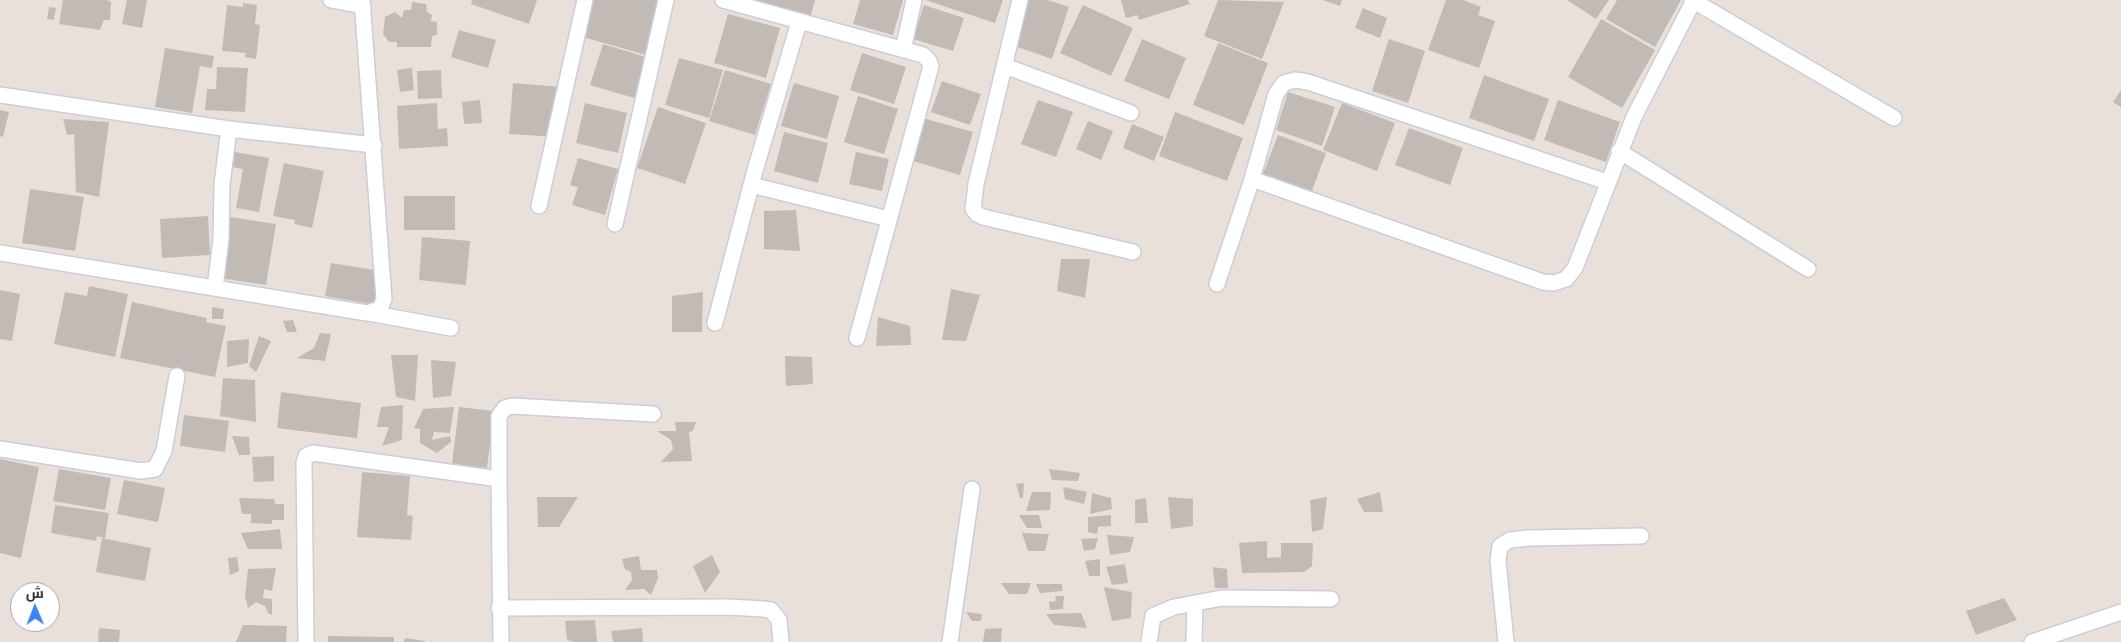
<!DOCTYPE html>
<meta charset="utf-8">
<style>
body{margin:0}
#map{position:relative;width:2121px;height:642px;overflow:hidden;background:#eae0da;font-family:"Exo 2",Cairo,sans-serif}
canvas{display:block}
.north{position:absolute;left:10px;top:582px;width:50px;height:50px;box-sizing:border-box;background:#fff;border:1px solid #a9a9a9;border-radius:50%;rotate:359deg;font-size:14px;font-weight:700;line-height:20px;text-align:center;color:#282828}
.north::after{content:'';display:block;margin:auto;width:18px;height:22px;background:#3b84f6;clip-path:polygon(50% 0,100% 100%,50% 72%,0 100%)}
</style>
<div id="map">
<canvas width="2121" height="642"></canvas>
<div class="north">ش</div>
</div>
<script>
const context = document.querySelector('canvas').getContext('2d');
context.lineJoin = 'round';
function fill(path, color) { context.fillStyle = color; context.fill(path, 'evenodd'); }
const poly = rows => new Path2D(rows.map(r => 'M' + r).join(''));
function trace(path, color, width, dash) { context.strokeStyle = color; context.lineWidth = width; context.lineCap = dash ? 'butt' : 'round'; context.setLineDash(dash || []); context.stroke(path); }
const building = poly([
 [63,0,107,0,111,2,110,20,104,20,100,30,59,24],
 [127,0,147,0,142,28,122,24],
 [472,0,537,0,529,24,471,4],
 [594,0,661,0,646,55,583,37],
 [752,0,815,0,810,18],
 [860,0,903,0,893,35,853,24],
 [925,0,1003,0,995,23],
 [1024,0,1048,0,1069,7,1052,59,1009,44],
 [1121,0,1188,0,1190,4,1139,20,1137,15,1126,18],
 [1218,0,1284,2,1262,59,1204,36],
 [1323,0,1342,0,1340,6],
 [1446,0,1463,0,1481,7,1478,15,1495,21,1479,68,1428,50],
 [1567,0,1609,0,1596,19],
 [1617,0,1681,0,1655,47,1606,19],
 [412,2,426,4,427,12,432,15,431,21,437,22,437,35,432,36,431,47,397,47,397,42,389,42,383,34,385,17,395,12,402,18,404,10,411,10],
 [243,3,257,5,255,24,260,25,256,59,245,57,246,53,222,51,227,5,243,7],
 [924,5,964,18,953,51,913,39],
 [1083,5,1133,28,1111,76,1060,53],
 [49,7,56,8,54,20,47,19],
 [1363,8,1387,18,1380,38,1355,28],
 [728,14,780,28,766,78,714,63],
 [1601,19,1655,50,1622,108,1568,77],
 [459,30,496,40,488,68,451,57],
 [1142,39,1186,58,1169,99,1124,81],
 [1389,39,1425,51,1408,103,1372,91],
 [1218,43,1268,63,1244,125,1193,105],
 [603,44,646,57,634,98,590,85],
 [165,48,214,56,212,68,200,66,192,113,155,107],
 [862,53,906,67,894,104,850,90],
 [679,58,723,70,709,118,665,105],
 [217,67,248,68,245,112,205,110,207,89,216,89],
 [412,68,414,90,400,92,397,70],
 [441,70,442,98,418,99,417,71],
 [725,70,771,84,755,135,709,121],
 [1484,75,1549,99,1534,141,1469,118],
 [942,81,981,94,970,125,931,112],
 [513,83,562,87,558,137,509,134],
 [794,83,839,96,827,139,781,126],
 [2121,90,2121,107,2113,102],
 [1288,92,1335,107,1322,146,1276,130],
 [858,96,898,109,884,154,844,142],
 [480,100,482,123,464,124,462,102],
 [1038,100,1073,112,1056,157,1021,144],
 [1558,100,1620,122,1606,162,1544,140],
 [437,103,438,129,447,128,448,146,399,149,397,106],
 [585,103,627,113,618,153,576,143],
 [1342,103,1395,123,1377,171,1323,150],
 [658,107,706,123,685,184,637,168],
 [0,110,9,112,3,137,0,136],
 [1175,112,1243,138,1227,181,1159,156],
 [919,117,973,132,960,175,906,159],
 [63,119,109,122,99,197,76,192,74,134,67,135],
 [1088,121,1113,131,1101,160,1076,149],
 [1132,124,1164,137,1154,161,1123,148],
 [1409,128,1463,148,1450,185,1395,165],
 [784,132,828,143,818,183,774,171],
 [1278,135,1326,153,1311,193,1263,174],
 [235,152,269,158,259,212,236,208,243,169,232,167],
 [856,152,889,159,882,191,849,184],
 [578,158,618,169,605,215,572,205,578,187,570,185],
 [284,163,324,171,312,228,294,224,295,220,273,216],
 [30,189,84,197,75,251,22,243],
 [404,196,455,196,455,230,404,230],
 [796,210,800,251,764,249,764,211],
 [208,216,210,255,162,258,160,219],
 [230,217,276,224,266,285,220,278],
 [422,237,470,241,466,285,419,280],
 [1061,259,1090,259,1085,298,1057,291],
 [331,263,387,272,382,306,325,296],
 [89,286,128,294,115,357,54,344,65,292,87,296],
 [951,289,980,295,966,341,942,340],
 [0,290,20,294,12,341,0,339],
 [703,292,702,332,672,332,672,296],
 [132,302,207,318,206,322,226,326,215,377,120,358],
 [212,307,224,309,223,319,212,319],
 [878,317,910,326,911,345,876,346],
 [293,320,297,332,287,332,283,321],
 [320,333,331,334,325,361,297,358,314,348],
 [259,336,271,341,256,372,249,366],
 [249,339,248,363,227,367,227,341],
 [391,355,418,355,415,401,396,397],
 [785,356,812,357,813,384,786,386],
 [431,360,456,362,451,396,433,398],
 [223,378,255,380,256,422,220,416],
 [281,392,361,403,357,438,277,428],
 [403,405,402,440,382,446,389,427,377,427,381,407],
 [454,407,450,433,434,432,432,440,450,436,451,442,437,453,420,443,420,429,414,428,423,409],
 [459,407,494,411,487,468,452,464],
 [184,415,229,421,225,452,180,446],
 [675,422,696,422,693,431,689,432,692,461,661,462,673,449,671,440,657,431,676,431],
 [232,436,249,437,250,455,239,455],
 [274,456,274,481,254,482,252,457],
 [0,459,39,467,21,558,0,553],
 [59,469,111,478,105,510,53,501],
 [1049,469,1080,473,1078,481,1052,480],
 [362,472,410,476,407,515,413,516,411,540,357,537],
 [124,480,165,488,158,522,117,514],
 [1024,483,1023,498,1020,498,1016,484],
 [1063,487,1087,492,1084,504,1065,499],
 [1032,492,1051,492,1050,510,1026,511],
 [1380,492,1383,512,1364,512,1357,499],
 [1092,493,1111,498,1112,509,1090,514],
 [537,497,578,497,559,527,538,527],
 [1168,497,1193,499,1193,526,1171,529],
 [1327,497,1323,529,1312,532,1310,500],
 [239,498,274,499,275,504,284,504,284,520,272,520,272,524,251,523,251,514,242,514],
 [1146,498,1148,523,1135,523,1135,500],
 [55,505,109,513,105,538,97,536,96,541,51,533],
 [1019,515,1039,515,1042,528,1027,528],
 [1111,515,1111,526,1098,527,1097,534,1088,532,1088,517],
 [280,529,282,549,248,549,241,533],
 [1022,533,1049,534,1045,551,1028,551],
 [1107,535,1134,537,1130,552,1110,555],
 [102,538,151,548,145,581,96,572],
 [1098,538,1095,549,1084,551,1081,539],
 [1267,541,1267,558,1281,557,1281,543,1313,543,1312,566,1304,572,1242,573,1239,543],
 [712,555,720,572,705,593,693,566],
 [639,556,641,570,657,570,658,578,651,595,644,589,625,590,632,580,631,572,625,569,622,559],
 [237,557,239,571,230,575,228,558],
 [1100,559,1100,576,1089,576,1085,561],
 [1125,564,1128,583,1112,585,1106,567],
 [1213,567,1227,569,1228,588,1215,588],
 [276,568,272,591,264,589,263,598,272,599,272,615,268,613,265,606,256,602,248,608,245,596,248,569],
 [1001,583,1031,583,1027,594,1009,594],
 [1036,584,1062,584,1062,591,1040,593],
 [1104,587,1132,592,1131,618,1112,621],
 [1055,596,1064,596,1063,609,1050,610,1049,602,1056,601],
 [2004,598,2017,620,1976,635,1966,611],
 [966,612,982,614,981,621,972,621],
 [1081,613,1087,628,1054,625,1046,614],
 [595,620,597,642,574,642,567,640,565,621],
 [243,625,287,626,286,642,236,642],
 [99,628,120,630,119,642,98,642],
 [642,628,643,642,613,642,611,631],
 [1002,628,1001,642,983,642,985,629],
 [328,636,394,637,394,642,328,642],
 [405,638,425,641,425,642,404,642]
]);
const street = poly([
 [331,0,363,6],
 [723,0,923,55,929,61,931,66,857,338],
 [1020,0,976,184,973,209,977,214,983,217,1133,252],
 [1692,0,1894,118],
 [903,50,914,0],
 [1005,66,1131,113],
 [0,95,229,129,374,145],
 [1619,151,1808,269],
 [1252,179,1543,282,1554,283,1566,279,1575,268,1634,117,1694,0],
 [751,185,889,219],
 [539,206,585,0],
 [615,224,666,0],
 [0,253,367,313,380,309,384,299,362,0],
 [1217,284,1252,179,1276,94,1284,83,1295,80,1308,82,1607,182],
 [215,288,221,239,222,184,229,129],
 [369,313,451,328],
 [715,323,754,174,799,22],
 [0,449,141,471,155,469,164,451,177,376],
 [499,479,499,416,505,408,512,406,653,414],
 [499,608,728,607,764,609,771,610,779,620,781,642],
 [306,642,304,462,306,456,313,453,499,479,501,642],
 [950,642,972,489],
 [1149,642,1153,616,1174,607,1222,598,1331,599],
 [1194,642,1195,604],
 [1506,642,1498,561,1500,546,1510,540,1529,538,1641,536],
 [2032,642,2121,612]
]);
fill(building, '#c2bbb5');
trace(street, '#c8cfda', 18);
trace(street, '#fff', 15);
</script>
